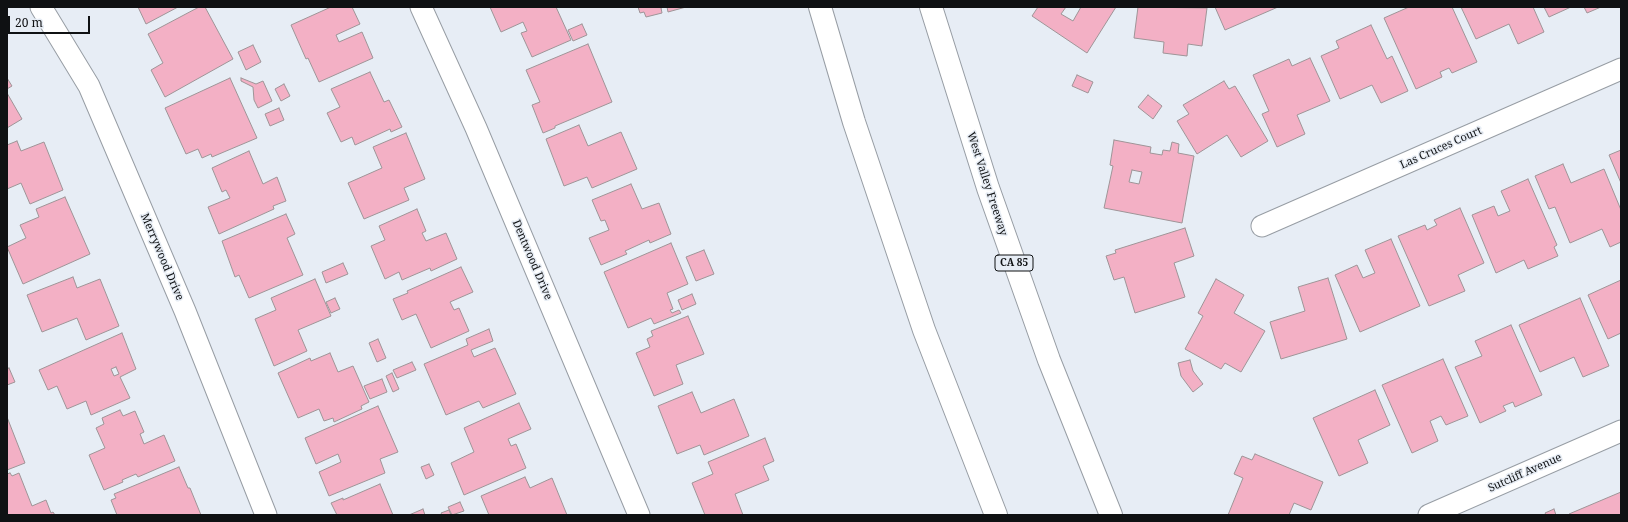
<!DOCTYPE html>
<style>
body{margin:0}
#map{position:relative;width:1628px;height:522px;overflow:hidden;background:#e7edf5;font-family:"Noto Serif",serif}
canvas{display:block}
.frame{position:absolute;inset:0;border:8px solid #0f1113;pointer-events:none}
.scale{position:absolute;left:8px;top:16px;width:82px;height:18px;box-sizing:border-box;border:2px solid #0f1113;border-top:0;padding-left:5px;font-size:12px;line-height:14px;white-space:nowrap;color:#0f1113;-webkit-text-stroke:3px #e7edf5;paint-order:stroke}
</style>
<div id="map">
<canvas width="1628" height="522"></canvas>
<div class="frame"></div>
<div class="scale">20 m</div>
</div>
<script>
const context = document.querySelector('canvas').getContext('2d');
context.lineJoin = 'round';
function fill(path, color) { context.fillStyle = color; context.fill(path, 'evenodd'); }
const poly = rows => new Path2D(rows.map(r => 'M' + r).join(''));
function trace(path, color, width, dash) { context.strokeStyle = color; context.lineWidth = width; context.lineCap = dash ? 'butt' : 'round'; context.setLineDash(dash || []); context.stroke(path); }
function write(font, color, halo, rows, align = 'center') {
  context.font = font + ' "Noto Serif",serif'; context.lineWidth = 3; context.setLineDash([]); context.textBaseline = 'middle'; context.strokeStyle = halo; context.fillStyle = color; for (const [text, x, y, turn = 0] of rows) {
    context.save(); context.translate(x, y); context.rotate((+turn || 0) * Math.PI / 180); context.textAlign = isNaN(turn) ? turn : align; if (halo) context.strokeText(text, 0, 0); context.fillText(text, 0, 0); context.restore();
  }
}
const building = poly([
 [138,7,178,7,146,24,138,7],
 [199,7,205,7,233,59,165,97,151,70,163,63,148,34,199,7],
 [331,7,352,7,360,24,336,35,339,42,362,32,373,58,319,82,308,58,306,59,291,25,331,7],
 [490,7,556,7,571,40,532,57,521,33,527,31,523,22,501,32,490,7],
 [638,7,664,7,661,8,662,13,646,17,644,12,640,13,638,7],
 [667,7,686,7,668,12,667,7],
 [1038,7,1066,7,1061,14,1073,21,1081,7,1116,7,1087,53,1032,16,1038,7],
 [1138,7,1207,8,1202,46,1188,44,1187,56,1163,53,1164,42,1134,38,1138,7],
 [1215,7,1278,7,1225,30,1215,7],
 [1409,7,1452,7,1477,62,1452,73,1449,68,1440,72,1442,77,1416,89,1384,18,1409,7],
 [1461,7,1533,7,1544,32,1518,44,1509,24,1476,39,1461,7],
 [1544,7,1571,7,1549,17,1544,7],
 [1584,7,1601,7,1587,13,1584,7],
 [582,24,587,35,573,41,568,30,582,24],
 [1371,25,1387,59,1392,56,1408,91,1381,103,1372,85,1340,99,1321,56,1339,48,1336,41,1371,25],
 [588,44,612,102,555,126,555,128,543,133,532,105,540,102,526,70,588,44],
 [253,45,261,62,246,70,238,52,253,45],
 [1310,58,1330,101,1297,115,1305,134,1277,147,1262,114,1269,111,1253,75,1289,59,1292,66,1310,58],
 [370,72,384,102,389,100,402,127,391,132,390,129,355,145,352,137,341,142,327,113,340,107,331,89,370,72],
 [1077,75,1093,82,1088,93,1072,86,1077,75],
 [7,78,12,86,7,89,7,78],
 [230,78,257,138,212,157,211,154,202,158,198,149,186,154,165,108,230,78],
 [241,78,256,84,263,81,272,101,258,108,254,100,253,87,241,81,241,78],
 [1224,81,1229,89,1235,86,1268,141,1241,157,1227,135,1197,154,1177,121,1189,114,1183,105,1224,81],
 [284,84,290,96,281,101,275,89,284,84],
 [7,93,22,119,7,128,7,93],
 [1148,95,1162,106,1153,119,1138,107,1148,95],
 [279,108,284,120,270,126,265,114,279,108],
 [579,125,588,146,621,132,637,169,592,188,587,177,564,186,546,139,579,125],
 [406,133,425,179,404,188,409,200,364,219,348,183,382,168,373,147,406,133],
 [1114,140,1151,147,1150,153,1162,155,1163,150,1170,151,1172,142,1179,144,1178,153,1194,156,1182,223,1104,208,1113,166,1110,165,1114,140],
 [1132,170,1142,172,1139,184,1129,182,1132,170],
 [17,141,21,151,44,142,63,190,30,204,21,183,7,189,7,145,17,141],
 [1621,150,1621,183,1609,155,1621,150],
 [249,151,263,184,277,177,286,201,273,206,274,209,219,234,208,207,230,198,226,190,222,192,212,168,249,151],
 [1563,164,1571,183,1604,169,1621,210,1621,242,1610,247,1602,229,1570,243,1555,207,1549,209,1535,176,1563,164],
 [1528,179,1557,245,1554,247,1558,256,1528,269,1524,260,1496,273,1472,215,1494,206,1498,216,1510,211,1501,191,1528,179],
 [631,184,642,209,659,203,671,234,650,243,649,240,625,251,627,254,601,265,589,238,609,230,605,220,601,221,592,200,631,184],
 [65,197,90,254,23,284,7,247,26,238,20,225,39,217,36,209,65,197],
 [1460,208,1484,263,1458,275,1465,291,1429,306,1398,236,1425,225,1427,230,1437,225,1434,220,1460,208],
 [417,209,426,231,422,233,426,241,446,233,457,259,431,271,430,268,402,280,399,272,385,279,371,246,385,240,379,226,417,209],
 [286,214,295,234,287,238,303,275,249,298,239,275,235,277,222,241,286,214],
 [1185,228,1194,256,1174,263,1185,297,1135,313,1124,277,1114,280,1106,256,1116,253,1115,250,1185,228],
 [1391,239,1420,306,1360,332,1335,275,1357,265,1363,278,1375,273,1365,250,1391,239],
 [671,243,688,284,667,293,673,309,670,310,672,313,679,310,681,313,654,324,651,318,628,328,604,272,671,243],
 [704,250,714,274,696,281,686,257,704,250],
 [343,263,348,274,326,283,322,272,343,263],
 [461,267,473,292,450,302,454,310,459,308,469,331,431,348,416,314,402,320,393,299,408,293,407,291,461,267],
 [73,277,77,288,100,279,119,326,86,340,77,318,42,332,27,295,73,277],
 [1328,278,1347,339,1281,359,1270,322,1305,311,1298,287,1328,278],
 [315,279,331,316,298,330,307,351,274,366,255,319,276,310,271,298,315,279],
 [1216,279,1244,295,1234,313,1265,331,1241,372,1225,363,1221,369,1185,349,1203,316,1198,313,1216,279],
 [1621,280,1621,333,1608,339,1588,295,1621,280],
 [692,294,696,304,682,310,678,300,692,294],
 [335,298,340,309,331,313,326,302,335,298],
 [1580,298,1609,366,1583,377,1574,357,1540,372,1519,325,1580,298],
 [688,316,704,354,676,365,683,384,654,396,636,353,650,347,647,339,653,336,651,331,688,316],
 [1511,325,1542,395,1515,407,1513,402,1503,406,1506,411,1480,423,1455,367,1482,356,1475,341,1511,325],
 [489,329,493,341,471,350,474,357,495,348,516,394,483,408,479,401,446,415,424,364,468,345,466,339,489,329],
 [122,333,136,369,120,377,130,398,91,415,86,401,67,409,57,386,48,390,39,370,122,333],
 [116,367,119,374,114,376,111,369,116,367],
 [378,339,386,358,377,362,369,343,378,339],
 [330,353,338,372,353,366,369,402,361,406,362,409,334,422,333,418,324,421,319,409,298,418,278,373,310,358,311,361,330,353],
 [1443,359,1468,416,1446,425,1441,416,1430,421,1438,441,1412,453,1382,385,1443,359],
 [1190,360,1193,371,1203,384,1193,392,1181,376,1178,363,1190,360],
 [412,362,416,370,397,378,393,370,412,362],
 [9,368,15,382,7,385,7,369,9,368],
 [392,373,399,389,393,392,386,376,392,373],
 [382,379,387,392,370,399,364,386,382,379],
 [1375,390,1390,425,1358,440,1368,463,1339,476,1313,418,1375,390],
 [692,392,701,413,734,399,749,436,704,455,700,445,677,454,658,406,692,392],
 [519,403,531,429,508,439,511,446,516,444,526,468,464,495,451,463,474,452,464,428,519,403],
 [378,406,398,452,380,459,385,473,329,496,319,472,341,462,338,454,316,464,305,438,378,406],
 [120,410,123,416,135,411,144,432,140,434,144,444,164,435,175,461,138,477,136,474,122,480,123,482,104,490,89,455,105,448,96,428,104,424,102,418,120,410],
 [7,417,25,463,7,470,7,417],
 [765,438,774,461,763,466,769,480,735,494,743,515,705,515,692,483,713,474,708,462,765,438],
 [1255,454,1323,482,1311,510,1294,503,1289,515,1228,515,1243,478,1234,474,1242,456,1252,460,1255,454],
 [429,464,434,475,426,479,421,467,429,464],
 [179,467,188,488,190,488,201,515,117,515,111,500,116,498,114,494,179,467],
 [10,473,12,476,19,473,32,506,46,500,51,513,53,512,55,515,7,515,7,474,10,473],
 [525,477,530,488,552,478,567,515,489,515,481,496,525,477],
 [380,484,393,515,337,515,331,503,343,498,343,500,380,484],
 [1621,492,1621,515,1570,515,1569,514,1621,492],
 [460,502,464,511,452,515,448,507,460,502],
 [423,509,425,515,409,515,423,509],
 [1554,509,1556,515,1546,515,1545,513,1554,509],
 [449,510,451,515,442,515,441,513,449,510]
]);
const street = poly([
 [41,7,89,86,185,311,266,515],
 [421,7,476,128,639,515],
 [1262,226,1621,69],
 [1429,515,1621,431]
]);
const highway = poly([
 [820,7,854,122,924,330,996,515],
 [931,7,988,188,1049,360,1111,515]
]);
const shields = [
 [1014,263,38]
];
const shieldNames = [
 ["CA 85",1014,263]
];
const streetNames = [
 ["Las Cruces Court",1441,148,-24],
 ["West Valley Freeway",987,184,72],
 ["Merrywood Drive",162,257,67],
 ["Dentwood Drive",532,260,67],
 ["Sutcliff Avenue",1525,473,-24]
];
fill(building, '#f3b0c5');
trace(building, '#9e9497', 1);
trace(street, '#979da4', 23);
trace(highway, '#979da4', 24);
trace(street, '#fff', 21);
trace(highway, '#fff', 22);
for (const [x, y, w] of shields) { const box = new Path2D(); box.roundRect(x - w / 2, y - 8, w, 16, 3); context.fillStyle = '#e7edf5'; context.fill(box); trace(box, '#0f1113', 1); }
write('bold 10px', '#0f1113', null, shieldNames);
write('11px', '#0f1113', '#e7edf5', streetNames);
</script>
